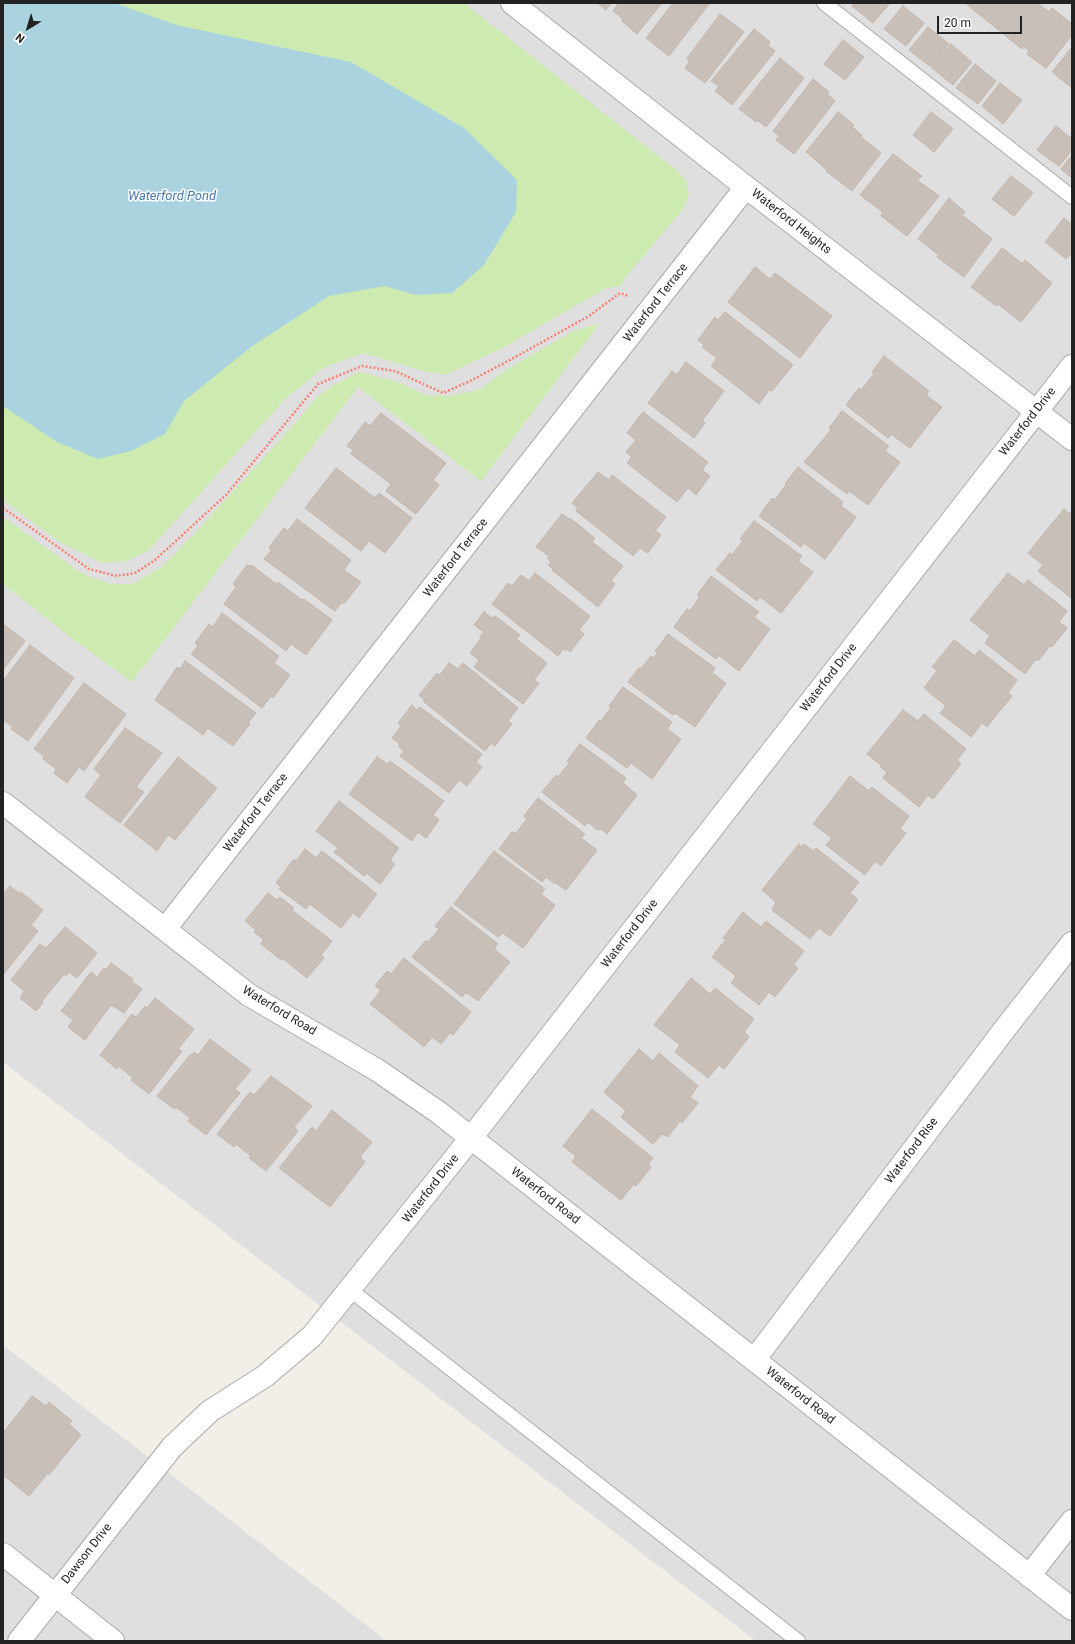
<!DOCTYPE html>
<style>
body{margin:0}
#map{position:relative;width:1075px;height:1644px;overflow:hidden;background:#f2efe9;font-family:Roboto,sans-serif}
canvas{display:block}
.frame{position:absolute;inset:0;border:4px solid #222;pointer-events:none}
.north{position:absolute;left:8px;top:8px;width:40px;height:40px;-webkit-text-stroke:3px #fff;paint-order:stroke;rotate:218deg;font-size:11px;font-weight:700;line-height:16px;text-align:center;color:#222}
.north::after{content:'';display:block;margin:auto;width:14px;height:18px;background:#222;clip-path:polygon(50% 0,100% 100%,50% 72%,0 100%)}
.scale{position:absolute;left:937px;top:16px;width:85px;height:18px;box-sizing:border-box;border:2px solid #222;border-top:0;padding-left:5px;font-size:12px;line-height:14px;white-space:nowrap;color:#222;-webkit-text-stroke:3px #fff;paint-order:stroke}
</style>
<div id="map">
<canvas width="1075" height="1644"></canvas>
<div class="frame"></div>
<div class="north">N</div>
<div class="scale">20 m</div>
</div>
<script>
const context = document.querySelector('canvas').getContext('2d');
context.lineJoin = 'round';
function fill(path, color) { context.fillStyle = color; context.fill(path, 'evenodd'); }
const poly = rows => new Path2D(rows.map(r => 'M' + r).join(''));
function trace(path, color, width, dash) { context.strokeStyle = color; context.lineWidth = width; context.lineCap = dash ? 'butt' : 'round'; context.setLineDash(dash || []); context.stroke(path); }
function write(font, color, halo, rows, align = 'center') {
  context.font = font + ' Roboto,sans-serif'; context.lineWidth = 3; context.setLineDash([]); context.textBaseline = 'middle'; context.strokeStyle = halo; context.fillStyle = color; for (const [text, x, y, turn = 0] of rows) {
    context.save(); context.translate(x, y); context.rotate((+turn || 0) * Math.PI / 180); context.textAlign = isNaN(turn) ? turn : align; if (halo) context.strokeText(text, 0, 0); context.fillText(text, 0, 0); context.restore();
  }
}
const residential = poly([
 [3,3,1072,3,1072,1641,756,1641,3,1062],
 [3,1345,387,1641,3,1641]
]);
const grass = poly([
 [3,3,464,3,676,170,685,179,689,194,684,208,629,273,620,286,606,288,508,345,446,375,423,371,364,353,323,368,285,399,149,550,127,561,102,563,58,541,3,500],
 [600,323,481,481,358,387,132,682,73,639,3,584,3,517,83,574,111,584,132,584,162,567,196,532,292,427,317,397,335,384,359,372,398,382,425,395,449,396,479,390,506,370,573,331]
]);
const water = poly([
 [3,3,115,3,176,25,351,62,464,128,517,180,516,212,484,265,452,293,416,295,385,286,329,296,251,347,184,401,165,434,131,451,98,459,57,442,3,406]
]);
const building = poly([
 [597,3,611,3,606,10,597,3],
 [619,3,662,3,637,34,622,21,622,18,613,11,619,3],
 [673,3,709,4,669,56,646,38,673,3],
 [854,3,890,3,873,23,852,6,854,3],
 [965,3,1038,3,1049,12,1052,8,1072,24,1072,35,1046,68,1027,54,1029,51,1023,46,1022,49,965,3],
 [903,6,924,23,906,46,884,29,903,6],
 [720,14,744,32,705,83,685,68,690,61,687,58,720,14],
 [928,27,949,44,931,67,909,50,928,27],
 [754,29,770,42,768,45,775,51,732,105,715,91,719,86,711,81,754,29],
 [843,40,864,57,845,80,824,64,843,40],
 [951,44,972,62,953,85,932,68,951,44],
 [1072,47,1072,88,1052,72,1072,47],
 [780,58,804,78,766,127,757,120,756,122,739,109,780,58],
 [975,64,996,81,978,104,956,88,975,64],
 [813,79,829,92,827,94,835,101,794,154,776,140,779,136,773,131,813,79],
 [1000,83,1022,100,1003,124,982,106,1000,83],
 [838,112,854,125,852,127,862,135,861,137,881,153,852,191,826,171,827,170,806,152,838,112],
 [931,112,953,129,934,152,913,135,931,112],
 [1056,126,1072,139,1072,150,1059,166,1037,150,1056,126],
 [893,154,922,176,917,180,939,196,907,236,881,216,883,212,860,195,893,154],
 [1072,155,1072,178,1061,169,1072,155],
 [1011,176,1033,193,1014,216,992,199,1011,176],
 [949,198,965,212,962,215,992,239,964,277,937,257,939,255,918,239,949,198],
 [1064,218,1072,225,1072,252,1066,259,1045,242,1064,218],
 [1002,248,1023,264,1025,260,1052,283,1021,322,998,304,996,306,971,287,1002,248],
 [755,267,770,279,775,273,832,316,800,358,728,302,755,267],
 [725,312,793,365,772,391,769,390,759,404,711,366,717,358,702,347,704,345,698,340,715,317,718,320,725,312],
 [884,356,929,391,926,395,942,407,910,448,891,434,888,438,846,405,859,388,861,390,874,374,872,372,884,356],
 [686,362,724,391,702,421,705,423,694,438,648,403,672,371,677,375,686,362],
 [842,411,889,446,885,451,900,462,868,505,849,491,847,494,804,462,831,430,829,428,842,411],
 [643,412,708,462,702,470,710,476,696,495,688,488,677,502,627,463,632,457,626,452,636,440,627,433,643,412],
 [381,413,446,463,433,480,439,485,416,514,386,491,391,484,351,454,353,450,347,446,365,422,370,426,381,413],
 [798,467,843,502,841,506,856,517,825,559,804,543,801,547,759,516,772,498,775,500,786,485,785,484,798,467],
 [336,468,375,498,379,493,412,518,385,553,369,541,361,551,305,508,336,468],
 [598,472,609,480,612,475,666,517,655,531,661,535,648,553,640,548,633,556,576,511,578,508,572,503,598,472],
 [1064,509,1072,515,1072,599,1038,571,1043,565,1028,553,1064,509],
 [562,514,569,519,570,518,595,538,592,542,623,566,611,581,615,584,598,607,552,570,553,569,548,565,551,562,547,558,549,556,536,547,562,514],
 [297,519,351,560,344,570,361,582,344,604,342,602,335,611,264,559,271,551,269,547,284,528,288,531,297,519],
 [754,521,802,556,798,561,813,572,781,613,760,597,757,601,716,570,730,553,732,555,743,541,740,539,754,521],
 [247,565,253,566,276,584,278,582,302,600,304,599,332,620,306,655,291,644,286,651,224,604,236,587,233,584,247,565],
 [535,573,590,616,579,630,584,634,570,652,567,649,566,651,563,649,558,656,492,604,508,583,512,586,521,575,529,581,535,573],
 [1008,573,1024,585,1028,580,1067,611,1059,622,1067,628,1052,647,1050,646,1038,661,1036,659,1025,674,985,643,990,636,970,620,1008,573],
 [711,576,759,612,754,617,770,629,739,671,718,655,716,659,674,627,687,609,690,611,700,597,697,595,711,576],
 [484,612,492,618,495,616,520,635,516,639,547,663,534,680,539,683,523,704,474,667,479,660,470,653,482,637,479,637,484,632,474,625,484,612],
 [222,613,279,656,274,663,290,675,273,698,271,696,262,708,191,654,198,646,195,643,209,624,213,627,222,613],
 [3,624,25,641,3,670,3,624],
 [668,634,715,668,712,673,726,683,695,727,675,713,673,715,628,682,639,668,641,669,651,656,653,658,658,653,655,651,668,634],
 [954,640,975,656,979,650,1017,680,1008,693,1012,696,987,727,982,723,971,737,940,713,946,706,924,688,937,671,932,667,954,640],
 [30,645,74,678,28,741,11,729,13,727,3,720,3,681,30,645],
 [185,661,256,713,248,723,250,724,233,746,208,728,203,735,155,700,177,667,180,669,185,661],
 [449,663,458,669,463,663,518,708,508,721,512,724,495,746,491,743,485,751,423,701,425,700,419,695,437,673,440,675,449,663],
 [84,683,126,714,84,771,79,767,67,783,54,773,56,769,43,759,44,756,34,749,84,683],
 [623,687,672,722,667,729,681,739,652,779,631,763,627,768,586,738,599,720,601,721,611,708,609,706,623,687],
 [412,705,417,710,420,707,482,754,476,762,482,767,467,786,459,780,449,793,400,756,404,751,398,746,400,744,392,738,401,726,398,723,412,705],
 [903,710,918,721,924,714,966,749,957,760,961,764,933,799,928,795,919,807,883,778,887,772,880,767,881,765,867,754,903,710],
 [125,728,162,753,136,787,144,792,120,823,85,797,101,775,94,769,125,728],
 [580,744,626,778,623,783,637,795,607,834,601,829,597,830,588,822,585,826,542,792,556,775,558,777,570,762,567,761,580,744],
 [178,757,217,788,175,840,168,835,157,851,124,825,178,757],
 [377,757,387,764,390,761,444,801,433,815,439,820,426,838,418,832,412,841,349,794,377,757],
 [850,776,869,791,872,787,909,816,900,829,906,833,881,866,875,861,865,875,826,845,832,838,813,824,850,776],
 [538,798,585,834,581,838,597,850,566,890,556,883,555,884,546,877,542,882,499,849,512,832,516,833,527,819,524,816,538,798],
 [339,801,399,848,390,860,395,864,380,884,366,873,364,876,334,852,338,848,316,831,339,801],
 [799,844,802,847,804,844,813,851,816,848,859,882,850,893,858,900,830,936,819,928,810,939,772,910,776,902,762,890,799,844],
 [305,849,316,858,322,851,377,894,359,918,353,913,341,928,310,904,306,909,279,889,281,887,276,883,294,859,296,861,305,849],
 [494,851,545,889,541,894,555,905,523,948,503,933,498,937,454,904,494,851],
 [10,886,20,894,21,892,43,910,31,925,38,931,3,975,3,894,10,886],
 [268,893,277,900,280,897,294,908,292,910,332,941,321,955,324,958,307,978,282,958,281,960,261,944,264,940,254,932,256,930,245,921,268,893],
 [451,907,498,944,494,949,510,962,478,1001,469,994,465,993,462,997,412,957,426,940,428,942,439,929,435,926,451,907],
 [743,912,761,927,766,921,804,951,794,964,798,968,775,997,769,992,759,1005,731,983,736,976,712,957,726,939,723,938,743,912],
 [65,927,97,953,77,978,69,972,66,976,64,974,42,1001,43,1003,36,1011,20,998,24,991,11,980,40,944,46,948,65,927],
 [404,958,471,1012,453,1035,450,1033,441,1044,432,1037,424,1047,370,1004,381,990,375,986,387,971,391,974,404,958],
 [111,963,133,979,131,981,142,989,124,1013,111,1005,85,1040,68,1027,73,1020,61,1011,91,972,97,977,104,968,106,970,111,963],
 [691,978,710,994,715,988,754,1019,744,1032,749,1037,724,1069,719,1065,708,1078,675,1052,680,1045,654,1025,691,978],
 [155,998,194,1029,178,1049,182,1051,149,1094,131,1080,133,1078,119,1066,117,1069,100,1055,132,1014,136,1017,145,1006,147,1008,155,998],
 [210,1039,251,1070,235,1089,240,1093,206,1135,188,1121,190,1118,176,1107,174,1109,157,1096,190,1055,191,1055,194,1052,198,1055,210,1039],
 [639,1049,653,1061,659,1053,698,1086,690,1097,698,1103,682,1123,680,1121,668,1137,662,1134,653,1144,621,1117,626,1111,604,1092,639,1049],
 [271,1076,312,1106,294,1127,298,1131,266,1171,249,1158,251,1156,236,1144,234,1147,217,1134,250,1092,254,1095,271,1076],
 [592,1109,653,1158,648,1165,651,1167,636,1186,634,1184,621,1200,572,1162,576,1156,563,1146,592,1109],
 [332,1110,372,1142,360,1157,365,1162,330,1207,279,1168,312,1127,316,1131,332,1110],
 [32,1396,46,1406,49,1402,72,1421,69,1424,81,1435,49,1475,48,1473,29,1496,3,1475,3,1441,5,1439,3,1437,3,1433,32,1396]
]);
const path = poly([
 [3,508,89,569,117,576,135,573,155,560,226,495,318,384,362,366,395,371,443,393,468,382,508,361,589,316,620,293,628,296]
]);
const service = poly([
 [824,3,1072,197],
 [349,1289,798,1641]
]);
const minor = poly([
 [512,3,746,187,1072,439],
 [3,803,249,995,377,1070,438,1112,1072,1609],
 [165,929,746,187],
 [754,1360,1004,1030,1072,943],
 [3,1554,113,1641],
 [1029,1576,1072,1521]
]);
const tertiary = poly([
 [19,1641,172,1447,210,1411,265,1376,312,1336,471,1138,1072,366]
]);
const streetNames = [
 ["Waterford Heights",791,222,38],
 ["Waterford Terrace",656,303,-52],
 ["Waterford Drive",1028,422,-52],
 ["Waterford Terrace",456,558,-52],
 ["Waterford Drive",829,678,-52],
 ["Waterford Terrace",256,813,-52],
 ["Waterford Drive",630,934,-52],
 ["Waterford Road",279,1011,31],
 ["Waterford Rise",912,1151,-53],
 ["Waterford Drive",431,1189,-52],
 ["Waterford Road",545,1196,38],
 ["Waterford Road",800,1396,38],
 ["Dawson Drive",87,1554,-52]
];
const waterNames = [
 ["Waterford Pond",172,197]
];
fill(residential, '#e0dfdf');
fill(grass, '#cdebb0');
fill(water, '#aad3df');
fill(building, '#c7bfb8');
trace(building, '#c4b6ab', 1);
trace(service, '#a9a9a9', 16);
trace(minor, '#a9a9a9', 24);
trace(tertiary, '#a9a9a9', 24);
trace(path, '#fa8072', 2.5, [2, 2]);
trace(service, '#fff', 14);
trace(minor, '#fff', 22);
trace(tertiary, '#fff', 22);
write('12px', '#222', '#fff', streetNames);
write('italic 13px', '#4a7aab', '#fff', waterNames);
</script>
